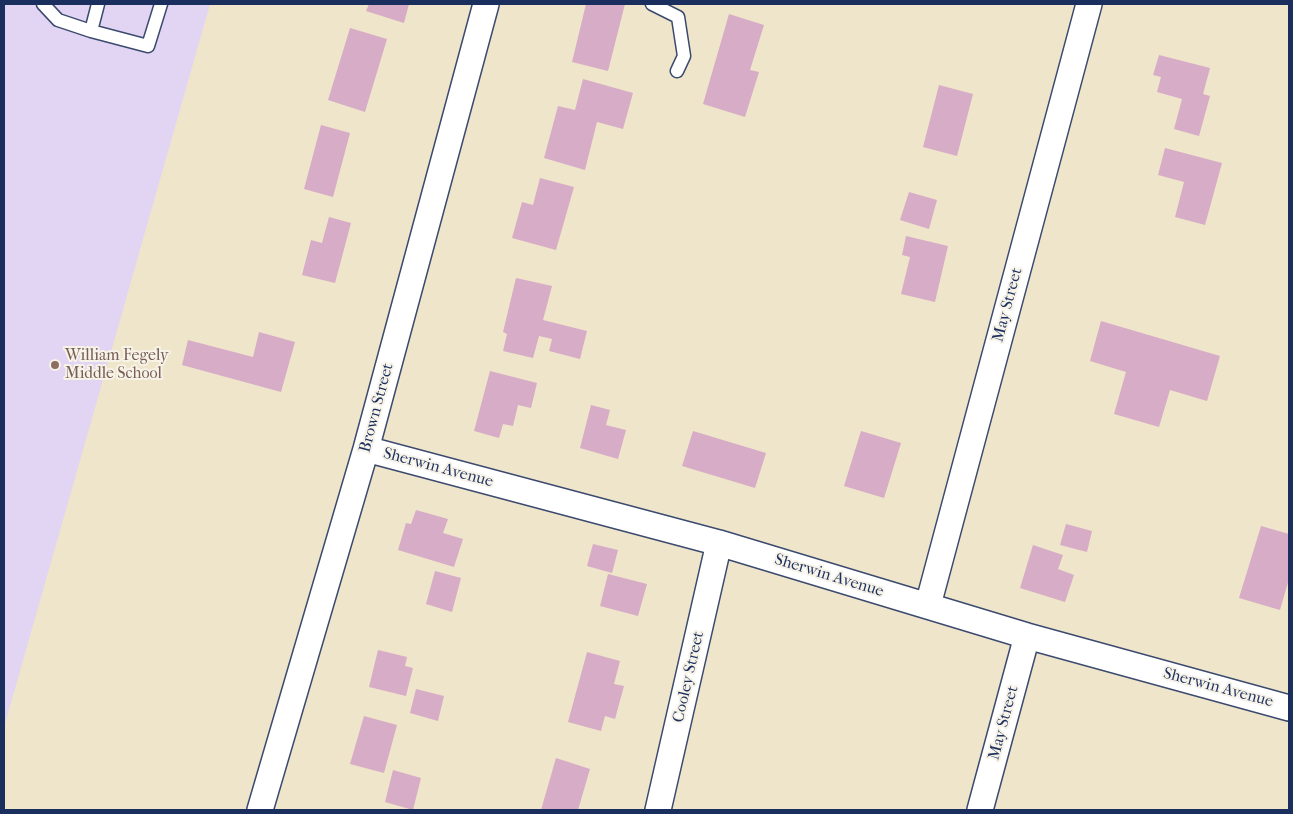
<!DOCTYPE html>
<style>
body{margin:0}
#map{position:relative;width:1293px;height:814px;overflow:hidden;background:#efe5ca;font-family:"IM FELL French Canon",serif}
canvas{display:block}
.frame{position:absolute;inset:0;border:5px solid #1b2f5e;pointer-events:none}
</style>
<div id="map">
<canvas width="1293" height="814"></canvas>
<div class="frame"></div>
</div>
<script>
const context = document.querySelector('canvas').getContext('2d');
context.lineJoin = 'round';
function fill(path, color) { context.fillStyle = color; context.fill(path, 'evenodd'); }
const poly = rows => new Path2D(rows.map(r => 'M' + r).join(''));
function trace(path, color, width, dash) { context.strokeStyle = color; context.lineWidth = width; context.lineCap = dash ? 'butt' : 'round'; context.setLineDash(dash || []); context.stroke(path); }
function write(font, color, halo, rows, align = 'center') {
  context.font = font + ' "IM FELL French Canon",serif'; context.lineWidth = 4; context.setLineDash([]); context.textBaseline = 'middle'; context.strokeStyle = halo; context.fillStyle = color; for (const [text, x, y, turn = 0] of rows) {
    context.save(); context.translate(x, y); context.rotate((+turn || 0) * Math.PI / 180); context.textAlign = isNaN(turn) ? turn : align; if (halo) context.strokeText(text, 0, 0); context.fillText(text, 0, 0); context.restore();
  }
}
const built = poly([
 [4,4,210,4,4,727]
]);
const building = poly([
 [369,4,409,4,404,23,366,11],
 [586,4,625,4,608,71,572,62],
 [729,14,764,25,750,70,759,72,745,117,703,104],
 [350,28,387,39,365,112,328,100],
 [1159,55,1210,68,1203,94,1210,96,1199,136,1174,129,1182,99,1157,92,1161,77,1153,75],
 [583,79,633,93,623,129,597,122,585,170,544,158,558,106,575,110],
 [939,85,973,94,957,156,923,147],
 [321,125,350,133,333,197,304,189],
 [1165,148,1222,163,1205,225,1175,217,1184,182,1158,175],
 [540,178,574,187,556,250,512,238,522,202,533,205],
 [909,192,937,200,929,229,900,220],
 [329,217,351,223,335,283,302,275,311,240,322,243],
 [906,236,948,246,935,302,901,294,910,257,902,255],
 [516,278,552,286,543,320,587,331,580,359,549,351,552,339,539,336,533,358,503,351,507,334,503,332],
 [1101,321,1220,356,1207,401,1170,390,1159,427,1114,414,1126,372,1090,361],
 [259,332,295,342,281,392,182,365,188,340,253,357],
 [490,371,537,383,531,408,518,405,513,426,503,424,499,438,474,431],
 [591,405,610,410,606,425,626,430,618,459,580,448],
 [693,431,766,453,755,488,682,466],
 [861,431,901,443,884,498,844,486],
 [416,510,448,519,443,533,463,539,454,567,398,550,406,523,411,524],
 [1066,524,1092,531,1087,552,1060,545],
 [1261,526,1289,534,1289,579,1280,610,1239,598],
 [593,544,618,550,612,573,587,566],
 [1033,545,1063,555,1058,569,1074,575,1065,602,1020,588],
 [435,571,461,578,452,612,426,604],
 [608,574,647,584,638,616,600,606],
 [378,650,407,657,405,666,413,668,406,696,369,687],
 [587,652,620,661,614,684,624,686,615,719,605,716,601,731,568,722],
 [416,689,444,696,438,721,410,713],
 [364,716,397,725,384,773,350,764],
 [556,758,590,769,578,810,541,810],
 [393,770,421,778,413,810,385,802]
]);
const lane = poly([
 [43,4,58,20,91,31,148,46,161,4],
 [652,4,678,17,684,56,677,71],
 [91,31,98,4]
]);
const street = poly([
 [366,449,719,543,1027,636,1289,708],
 [928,605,1089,4],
 [260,810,366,449,486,4],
 [658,810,719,543],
 [980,810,1027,636]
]);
const markers = [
 [55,365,5,"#8d6e63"]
];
const streetNames = [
 ["May Street",1008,305,-75],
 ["Brown Street",377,408,-75],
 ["Sherwin Avenue",438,468,15],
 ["Sherwin Avenue",829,576,17],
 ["Cooley Street",689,677,-77],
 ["Sherwin Avenue",1218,688,15],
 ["May Street",1004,723,-75]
];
const educationNames = [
 ["William Fegely",65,356],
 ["Middle School",65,374]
];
fill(built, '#e2d4f3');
fill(building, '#d7acc6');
trace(lane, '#3b4a6e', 15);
trace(street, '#3b4a6e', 28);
trace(lane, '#fff', 12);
trace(street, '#fff', 25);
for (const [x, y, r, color] of markers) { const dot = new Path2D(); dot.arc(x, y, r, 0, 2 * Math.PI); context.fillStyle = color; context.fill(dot); trace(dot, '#f7f3e8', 2); }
write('16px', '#1b2f5e', '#f7f3e8', streetNames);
write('16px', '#785e54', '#f7f3e8', educationNames, 'left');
</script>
